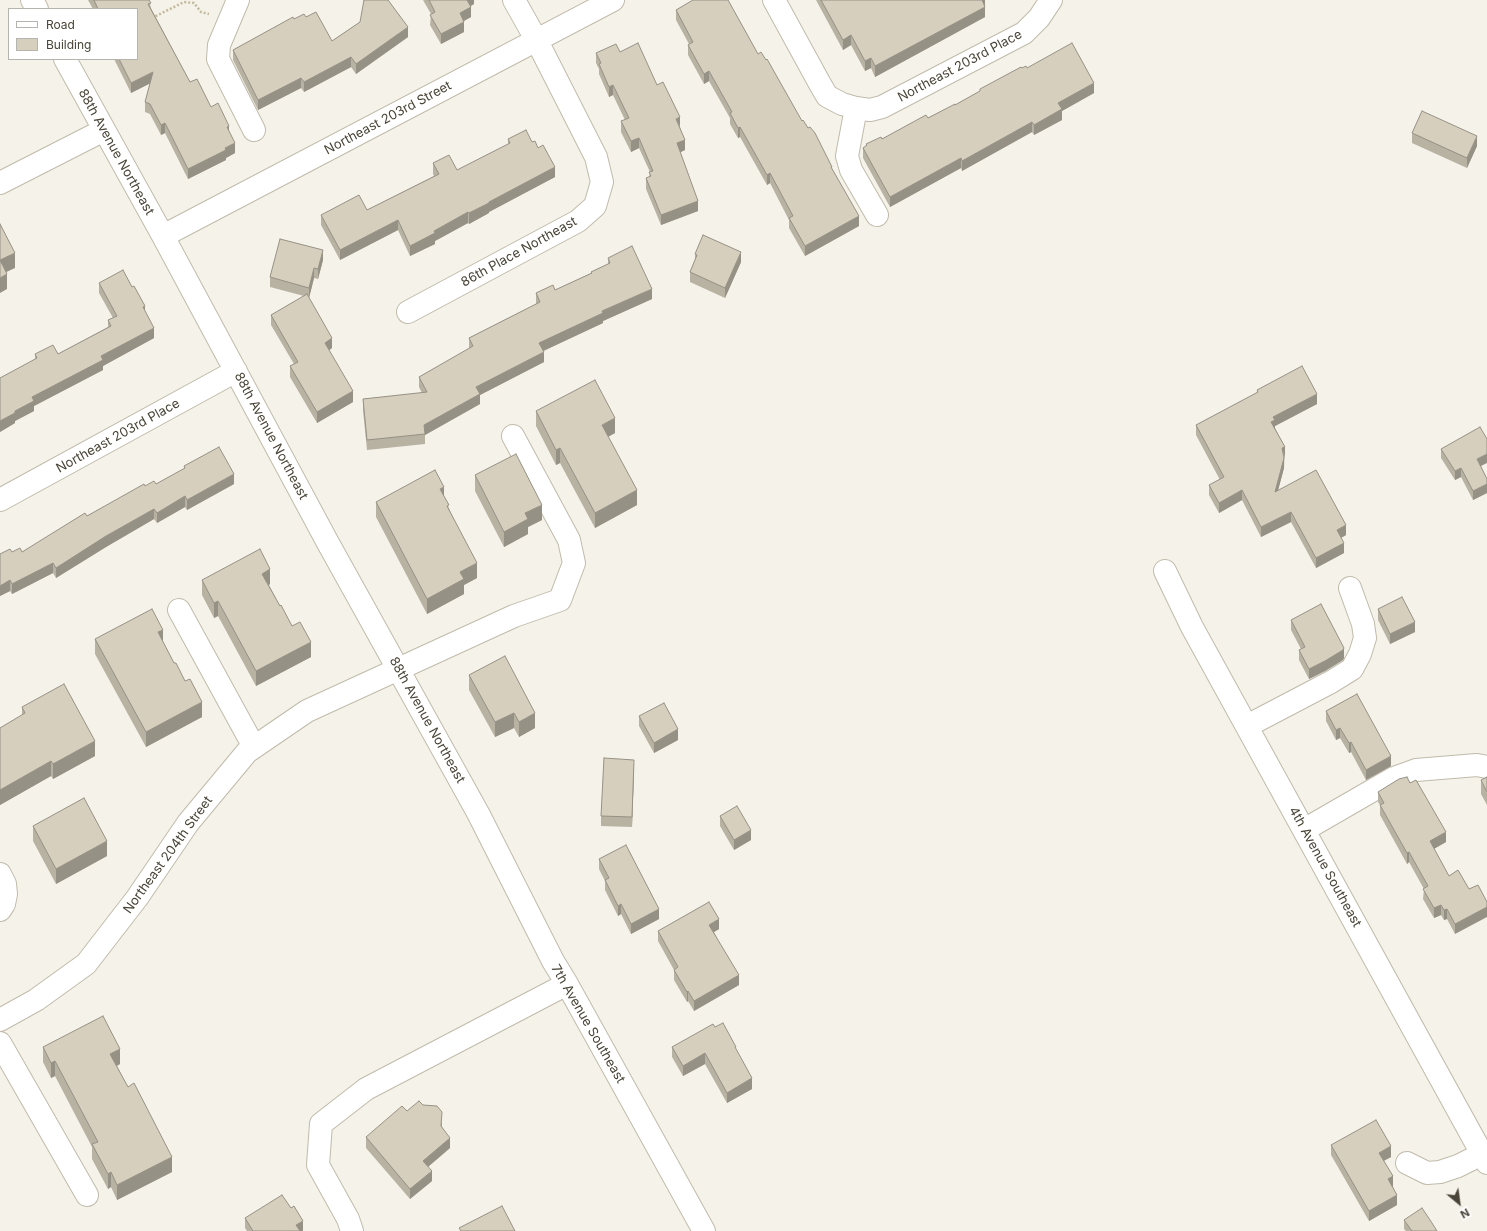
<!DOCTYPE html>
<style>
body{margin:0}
#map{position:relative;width:1487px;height:1231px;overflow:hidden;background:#f5f2e9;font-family:Inter,sans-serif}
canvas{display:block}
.legend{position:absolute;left:8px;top:8px;width:130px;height:52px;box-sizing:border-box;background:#fff;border:1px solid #b6b4af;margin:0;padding:5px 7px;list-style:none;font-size:12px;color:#494437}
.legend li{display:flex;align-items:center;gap:8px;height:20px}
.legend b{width:20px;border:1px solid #b6b4af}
.north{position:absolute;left:1439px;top:1183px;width:40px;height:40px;-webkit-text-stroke:3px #fff;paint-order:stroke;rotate:151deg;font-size:11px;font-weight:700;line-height:16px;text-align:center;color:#494437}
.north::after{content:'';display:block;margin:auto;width:14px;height:18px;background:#494437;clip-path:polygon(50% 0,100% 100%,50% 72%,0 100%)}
</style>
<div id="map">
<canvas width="1487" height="1231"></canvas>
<ul class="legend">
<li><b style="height:5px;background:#fff"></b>Road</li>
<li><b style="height:11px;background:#d6cfbe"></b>Building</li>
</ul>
<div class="north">N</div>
</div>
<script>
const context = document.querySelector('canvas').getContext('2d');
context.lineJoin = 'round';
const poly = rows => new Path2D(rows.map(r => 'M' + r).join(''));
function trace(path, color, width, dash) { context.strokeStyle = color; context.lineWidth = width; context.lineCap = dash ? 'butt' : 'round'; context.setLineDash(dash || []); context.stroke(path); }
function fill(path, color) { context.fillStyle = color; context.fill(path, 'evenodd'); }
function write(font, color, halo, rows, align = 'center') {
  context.font = font + ' Inter,sans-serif'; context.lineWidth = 3.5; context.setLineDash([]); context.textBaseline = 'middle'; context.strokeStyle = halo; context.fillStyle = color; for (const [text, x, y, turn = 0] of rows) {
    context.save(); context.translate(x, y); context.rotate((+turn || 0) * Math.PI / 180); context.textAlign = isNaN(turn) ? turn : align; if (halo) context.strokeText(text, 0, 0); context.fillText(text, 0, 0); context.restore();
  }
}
const path = poly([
 [152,18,184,2,194,3,201,12,209,14]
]);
const minor = poly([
 [32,0,37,9],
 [238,0,219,45,218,59,254,130],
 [774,0,820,84,827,96,842,104,856,108,870,110,882,107,1024,33,1039,18,1051,0],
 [65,59,163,236,328,543,478,813,553,961,567,984,704,1231],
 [856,108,847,156,851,170,877,215],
 [0,183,104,130],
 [163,236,613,0],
 [408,312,578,221,595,206,602,182,596,157,537,41,514,0],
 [0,500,236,371],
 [1165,571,1192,627,1487,1163],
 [179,610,254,747],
 [1247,726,1331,682,1352,669,1360,654,1365,638,1363,624,1350,588],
 [1304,830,1394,778,1416,770,1477,765,1487,767],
 [0,874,5,884,6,894,4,904,0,910],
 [0,1020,36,1000,86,964,137,898,188,823,247,752,307,711,514,616,560,600,574,563,569,540,513,436],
 [0,1043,87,1195],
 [1407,1163,1427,1173,1440,1172,1458,1166,1482,1154],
 [352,1231,348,1219,318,1165,321,1124,366,1089,567,984]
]);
const wall = poly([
 [88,0,149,0,151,8,190,82,211,107,229,132,235,153,226,158,226,160,188,179,165,133,161,135,150,114,145,112,145,102,150,83,131,93,114,59,137,59,137,9,93,9],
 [423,0,474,0,474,4,471,6,471,17,464,21,464,32,441,44,430,25,431,14],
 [816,0,985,0,985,17,875,77,871,68,865,71,851,45,843,50],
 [676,10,758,54,802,121,808,128,832,169,859,226,805,256,789,228,789,220,770,183,767,185,740,137,738,138,730,124,730,118,709,81,704,84,688,55,688,45,689,44,676,20],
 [306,17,332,41,360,22,408,37,356,74,351,67,304,92,301,88,258,110,233,60,233,50,294,19],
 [620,52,657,85,680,127,685,150,680,152,698,211,661,225,646,189,646,178,649,177,650,172,639,148,631,152,621,132,621,121,625,120,613,95,609,97,599,74,599,69,596,63,596,53],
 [1022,68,1027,68,1094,93,1062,111,1062,120,1034,135,1032,132,962,171,961,168,890,207,863,158,863,148,866,146,866,144,882,139,955,105],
 [1412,133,1477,146,1467,168,1412,143],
 [508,139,532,142,555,177,489,212,489,213,469,224,468,223,435,241,435,244,410,256,398,230,340,260,321,225,321,215,367,210,434,176,433,174,433,163,457,170,508,145],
 [695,254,741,262,725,298,690,282,690,272,695,260],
 [608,258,652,299,603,321,603,323,543,351,544,362,480,395,480,404,425,435,425,444,367,450,363,410,363,399,422,393,419,387,419,377,469,349,469,338,536,304,536,293,555,290,591,273,591,272,608,264],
 [323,260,318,279,314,278,309,298,332,348,329,350,353,402,317,423,290,377,290,366,294,364,271,325,271,315,304,296,270,287,270,277],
 [99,283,145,312,154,338,103,366,103,370,34,406,34,411,15,421,15,423,0,432,35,359,35,354,58,354,108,327,108,320,113,318,99,293],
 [1257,390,1317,404,1275,426,1275,428,1285,447,1284,468,1278,490,1346,535,1341,538,1344,553,1316,568,1291,522,1261,537,1242,500,1219,513,1209,495,1209,485,1220,480,1196,435,1196,425,1257,393],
 [536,411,615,433,608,437,637,505,595,528,560,463,556,465,536,426],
 [1441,449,1481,466,1487,479,1487,493,1473,500,1461,477,1455,480,1441,458],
 [184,466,234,484,187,510,185,507,157,523,154,519,106,547,56,578,53,573,12,594,10,591,0,596,0,554,12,552,22,552,87,516,145,486,156,484,184,469],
 [475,475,542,520,528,527,528,534,504,547,475,491],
 [444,496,477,578,464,585,464,594,427,614,376,517,376,502],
 [202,580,270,584,269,585,280,606,311,657,256,686,218,616,214,618,202,595],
 [1378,609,1415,632,1390,644,1378,620],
 [1291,620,1344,658,1343,660,1325,671,1309,679,1299,660,1299,650,1301,649,1291,630],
 [95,639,163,642,174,663,185,681,202,717,146,747,95,654],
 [469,675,535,728,519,737,514,728,495,737,469,690],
 [22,707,95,756,53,779,51,776,0,805,0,728,22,715],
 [1326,711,1391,766,1366,780,1351,752,1349,753,1340,738,1336,740,1326,721],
 [639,716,678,740,654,753,639,726],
 [634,770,632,827,601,826,601,816],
 [1487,777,1487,805,1481,794,1481,780],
 [1378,792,1446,842,1434,849,1449,876,1458,870,1455,934,1447,919,1444,920,1441,915,1434,918,1423,899,1424,889,1409,862,1407,864,1380,815,1380,805,1378,802],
 [720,816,751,840,734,850,720,826],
 [33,826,107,856,56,884,33,841],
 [599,859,659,919,631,934,621,914,618,916,605,890,605,881,599,869],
 [719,929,714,932,739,985,694,1011,688,1001,687,1002,674,980,674,970,658,941,658,931],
 [715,1027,736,1050,752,1089,727,1103,705,1064,683,1076,672,1057,672,1047],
 [43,1047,120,1064,117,1066,172,1172,117,1200,111,1187,108,1189,92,1159,92,1147,55,1076,51,1078,43,1062],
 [423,1105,442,1123,442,1127,450,1148,428,1167,432,1181,410,1199,366,1148,366,1137,407,1111],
 [1331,1145,1391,1157,1384,1161,1393,1186,1397,1205,1369,1221,1331,1155],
 [245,1218,303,1231,247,1231,245,1228],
 [1404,1220,1437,1231,1406,1231,1404,1229]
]);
const shadedWall = poly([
 [466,0,474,0,474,4,466,8],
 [981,0,985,0,985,6],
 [471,7,471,17,460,23,460,13],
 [985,7,985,17,875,77,875,66],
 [464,22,464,32,441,44,441,34],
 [408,27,408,37,356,74,356,64],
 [851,35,851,45,843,50,843,40],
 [351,57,351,67,304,92,304,82],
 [871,58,871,68,865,71,865,61],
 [709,71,709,81,704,84,704,74],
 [153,72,153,82,131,93,131,83],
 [301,78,301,88,258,110,258,100],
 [1094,83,1094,93,1062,111,1062,120,1034,135,1034,125,1058,103],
 [613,85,613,95,609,97,609,87],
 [680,117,680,127,676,119],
 [1032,122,1032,132,962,171,962,161],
 [165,123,165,133,161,135,161,125],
 [229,126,229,136,227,127],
 [740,127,740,137,738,138,738,128],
 [1477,136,1477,146,1467,168,1467,158],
 [639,138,639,148,631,152,631,141],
 [685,140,685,150,677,154,677,143],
 [235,143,235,153,226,158,226,160,188,179,188,169],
 [961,158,961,168,890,207,890,197],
 [555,167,555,177,489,212,489,213,469,224,469,213,489,202],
 [770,173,770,183,767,185,767,175],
 [698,201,698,211,661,225,661,215],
 [468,212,468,223,435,241,435,244,410,256,410,246,434,231],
 [859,216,859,226,805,256,805,246],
 [398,220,398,230,340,260,340,250],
 [323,250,323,260,318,279,318,269],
 [741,252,741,262,725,298,725,288],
 [15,253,15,268,0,275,0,260],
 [314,268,314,278,309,298,309,288],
 [7,274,7,289,0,293,0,278],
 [652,289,652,299,603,321,603,323,539,353,539,343,602,311],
 [145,306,145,316,143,307],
 [154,328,154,338,103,366,103,370,34,406,34,411,15,421,15,423,0,432,0,421,15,411,32,397,101,356],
 [332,338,332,348,325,353,325,343],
 [544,352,544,362,480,395,480,404,425,435,424,425,476,387],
 [353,391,353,402,317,423,317,412],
 [1317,394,1317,404,1275,426,1275,430,1271,422,1273,417],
 [615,418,615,433,602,440,602,425],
 [1285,447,1285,457,1282,448],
 [560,448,560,463,556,465,556,450],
 [1487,454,1487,463,1477,468,1477,459],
 [1284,458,1284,468,1275,502,1275,492],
 [1461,468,1461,477,1455,480,1455,471],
 [234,474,234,484,187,510,187,500],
 [1487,484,1487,493,1473,500,1473,491],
 [444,487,444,502,440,489],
 [637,490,637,505,595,528,595,513],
 [1242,490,1242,500,1219,513,1219,503],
 [185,496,185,507,157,523,157,513],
 [542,505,542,520,528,527,528,534,504,547,504,532,525,513],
 [154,509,154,519,106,547,56,578,56,568,106,536],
 [1291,512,1291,522,1261,537,1261,527],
 [1346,525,1346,535,1337,540,1337,530],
 [1344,543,1344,553,1316,568,1316,558],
 [53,563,53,573,12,594,12,584],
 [477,563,477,578,464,585,464,594,427,614,427,599,460,572],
 [270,569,270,584,262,589,262,574],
 [10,580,10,591,0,596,0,586],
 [218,601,218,616,214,618,214,603],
 [1415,622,1415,632,1390,644,1390,634],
 [163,630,163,645,158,632],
 [311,642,311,657,256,686,256,671],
 [1344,648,1344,658,1343,660,1325,671,1309,679,1309,669],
 [202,702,202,717,146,747,146,732],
 [514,713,514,728,495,737,495,722],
 [535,713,535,728,519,737,519,722],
 [1340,728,1340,738,1336,740,1336,730],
 [678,729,678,740,654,753,654,743],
 [95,741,95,756,53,779,53,764],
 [1351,742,1351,752,1349,753,1349,743],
 [1391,756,1391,766,1366,780,1366,770],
 [634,760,634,770,632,827,632,817],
 [51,761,51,776,0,805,0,790],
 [751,830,751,840,734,850,734,840],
 [1446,832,1446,842,1430,851,1430,841],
 [107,841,107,856,56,884,56,869],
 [1409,852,1409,862,1407,864,1407,853],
 [621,904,621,914,618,916,618,906],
 [1441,905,1441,915,1434,918,1434,908],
 [1487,907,1487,917,1455,934,1455,924],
 [659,909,659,919,631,934,631,924],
 [1447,909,1447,919,1444,920,1444,910],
 [719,919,719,929,709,935,709,925],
 [739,975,739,985,694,1011,694,1001],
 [688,991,688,1001,687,1002,687,992],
 [120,1049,120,1064,110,1069,110,1054],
 [705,1053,705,1064,683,1076,683,1066],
 [55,1061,55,1076,51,1078,51,1063],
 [752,1078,752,1089,727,1103,727,1093],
 [450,1138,450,1148,423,1171,423,1161],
 [1391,1146,1391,1157,1379,1163,1379,1153],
 [172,1157,172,1172,117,1200,117,1185],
 [432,1171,432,1181,410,1199,410,1189],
 [111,1172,111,1187,108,1189,108,1174],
 [1393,1176,1393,1186,1388,1189,1388,1179],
 [1397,1195,1397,1205,1369,1221,1369,1211],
 [303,1221,303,1231,296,1231,296,1225]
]);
const building = poly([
 [94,0,149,0,151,3,148,4,190,82,197,79,211,107,218,103,229,126,227,127,235,143,225,148,226,150,188,169,165,123,161,125,150,104,145,102,153,72,131,83,119,59,137,59,137,9,98,9,94,0],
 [364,0,388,0,408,27,356,64,351,57,304,82,301,78,258,100,233,50,293,17,294,19,304,14,306,17,316,12,332,41,360,22,364,0],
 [429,0,467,0,471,7,460,13,464,22,441,34,430,15,435,12,429,0],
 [693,0,728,0,758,54,761,52,766,60,767,59,802,121,803,120,808,128,810,127,815,133,832,167,831,167,859,216,805,246,789,218,793,216,770,173,767,175,740,127,738,128,730,113,732,112,709,71,704,74,688,45,693,42,676,10,693,0],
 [821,0,982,0,985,7,875,66,871,58,865,61,851,35,843,40,821,0],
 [638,43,657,85,663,82,680,117,676,119,685,140,677,143,698,201,661,215,646,178,651,176,649,172,653,171,639,138,631,141,621,121,629,118,613,85,609,87,599,64,601,63,596,53,616,44,620,52,638,43],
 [1072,43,1094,83,1058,103,1062,109,1034,125,1032,122,962,161,961,158,890,197,863,148,867,145,866,144,881,137,882,139,926,115,928,118,955,104,955,105,980,91,980,89,1021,67,1022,68,1026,66,1027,68,1072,43],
 [1422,111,1477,136,1467,158,1412,133,1422,111],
 [526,130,532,142,535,141,538,148,543,145,555,167,489,202,489,203,469,213,468,212,434,231,435,233,410,246,398,220,340,250,321,215,359,195,367,210,439,174,433,163,449,155,457,170,510,143,508,139,526,130],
 [0,224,15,253,0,260,7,274,0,278,0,224],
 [703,235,741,252,725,288,690,272,697,255,695,254,703,235],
 [280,239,323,250,318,269,314,268,309,288,270,277,280,239],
 [632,246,652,289,602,311,603,313,539,343,544,352,476,387,480,394,424,425,425,434,367,440,363,399,427,392,419,377,473,346,469,338,540,302,536,293,553,285,555,290,592,273,591,272,610,263,608,258,632,246],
 [123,270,132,287,134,286,145,306,143,307,154,328,101,356,103,360,32,397,34,401,15,411,15,413,0,421,0,378,37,358,35,354,53,345,58,354,111,326,108,320,117,316,99,283,123,270],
 [307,294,332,338,325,343,353,391,317,412,290,366,298,362,271,315,307,294],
 [1302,366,1317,394,1273,417,1275,420,1271,422,1285,447,1282,448,1284,458,1275,492,1316,470,1346,525,1337,530,1344,543,1316,558,1291,512,1261,527,1242,490,1219,503,1209,485,1224,477,1196,425,1258,392,1257,390,1302,366],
 [595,380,615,418,602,425,637,490,595,513,560,448,556,450,536,411,595,380],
 [1480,427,1487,439,1487,454,1477,459,1487,479,1487,484,1473,491,1461,468,1455,471,1441,449,1480,427],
 [219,447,234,474,187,500,185,496,157,513,154,509,106,536,56,568,53,563,12,584,10,580,0,586,0,554,10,549,12,552,20,548,22,552,85,513,87,516,144,484,145,486,154,481,156,484,185,468,184,466,219,447],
 [516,454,542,505,525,513,528,519,504,532,475,475,516,454],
 [435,470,444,487,440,489,449,505,447,506,477,563,460,572,464,579,427,599,376,502,435,470],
 [260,549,270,569,262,574,280,606,281,605,292,626,300,622,311,642,256,671,218,601,214,603,202,580,260,549],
 [1402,597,1415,622,1390,634,1378,609,1402,597],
 [1321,604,1344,648,1343,650,1325,661,1309,669,1299,650,1305,647,1291,620,1321,604],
 [152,609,163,630,158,632,174,663,176,663,185,681,190,679,202,702,146,732,95,639,152,609],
 [505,656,535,713,519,722,514,713,495,722,469,675,505,656],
 [64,684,95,741,53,764,51,761,0,790,0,728,25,713,22,707,64,684],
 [1357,694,1391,756,1366,770,1351,742,1349,743,1340,728,1336,730,1326,711,1357,694],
 [664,703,678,729,654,743,639,716,664,703],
 [604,758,634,760,632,817,601,816,604,758],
 [1407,777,1410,783,1416,780,1446,832,1430,841,1449,876,1458,870,1469,889,1478,885,1487,902,1487,907,1455,924,1447,909,1444,910,1441,905,1434,908,1423,889,1428,886,1409,852,1407,853,1380,805,1384,803,1378,792,1399,779,1407,777],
 [1487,777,1487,792,1481,780,1487,777],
 [84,798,107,841,56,869,33,826,84,798],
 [737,806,751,830,734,840,720,816,737,806],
 [626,845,659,909,631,924,621,904,618,906,605,880,609,878,599,859,626,845],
 [709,902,719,919,709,925,739,975,694,1001,688,991,687,992,674,970,678,967,658,931,709,902],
 [103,1016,120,1049,110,1054,128,1087,134,1083,172,1157,117,1185,111,1172,108,1174,92,1144,98,1142,55,1061,51,1063,43,1047,103,1016],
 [723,1023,736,1047,735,1047,752,1078,727,1093,705,1053,683,1066,672,1047,713,1024,715,1027,723,1023],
 [419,1101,423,1105,437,1106,442,1112,441,1126,450,1138,423,1161,432,1171,410,1189,366,1137,402,1106,407,1111,419,1101],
 [1376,1120,1391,1146,1379,1153,1393,1176,1388,1179,1397,1195,1369,1211,1331,1145,1376,1120],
 [282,1195,291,1208,294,1206,303,1221,296,1225,300,1231,253,1231,245,1218,282,1195],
 [502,1206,515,1231,461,1231,459,1228,502,1206],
 [1422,1208,1432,1223,1437,1231,1412,1231,1404,1220,1422,1208]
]);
const streetNames = [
 ["Northeast 203rd Place",960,66,-28],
 ["Northeast 203rd Street",388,118,-28],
 ["88th Avenue Northeast",116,152,61],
 ["86th Place Northeast",519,252,-29],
 ["Northeast 203rd Place",118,436,-29],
 ["88th Avenue Northeast",271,436,62],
 ["88th Avenue Northeast",427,720,61],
 ["Northeast 204th Street",168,855,-54],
 ["4th Avenue Southeast",1325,867,61],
 ["7th Avenue Southeast",588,1024,60]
];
trace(minor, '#c0bbab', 24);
trace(path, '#c2b99c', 2.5, [2, 2]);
trace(minor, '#fff', 22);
fill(wall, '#b8b2a3');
fill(shadedWall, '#969185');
fill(building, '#d6cfbe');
trace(building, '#969185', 1);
write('13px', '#494437', '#fff', streetNames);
</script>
